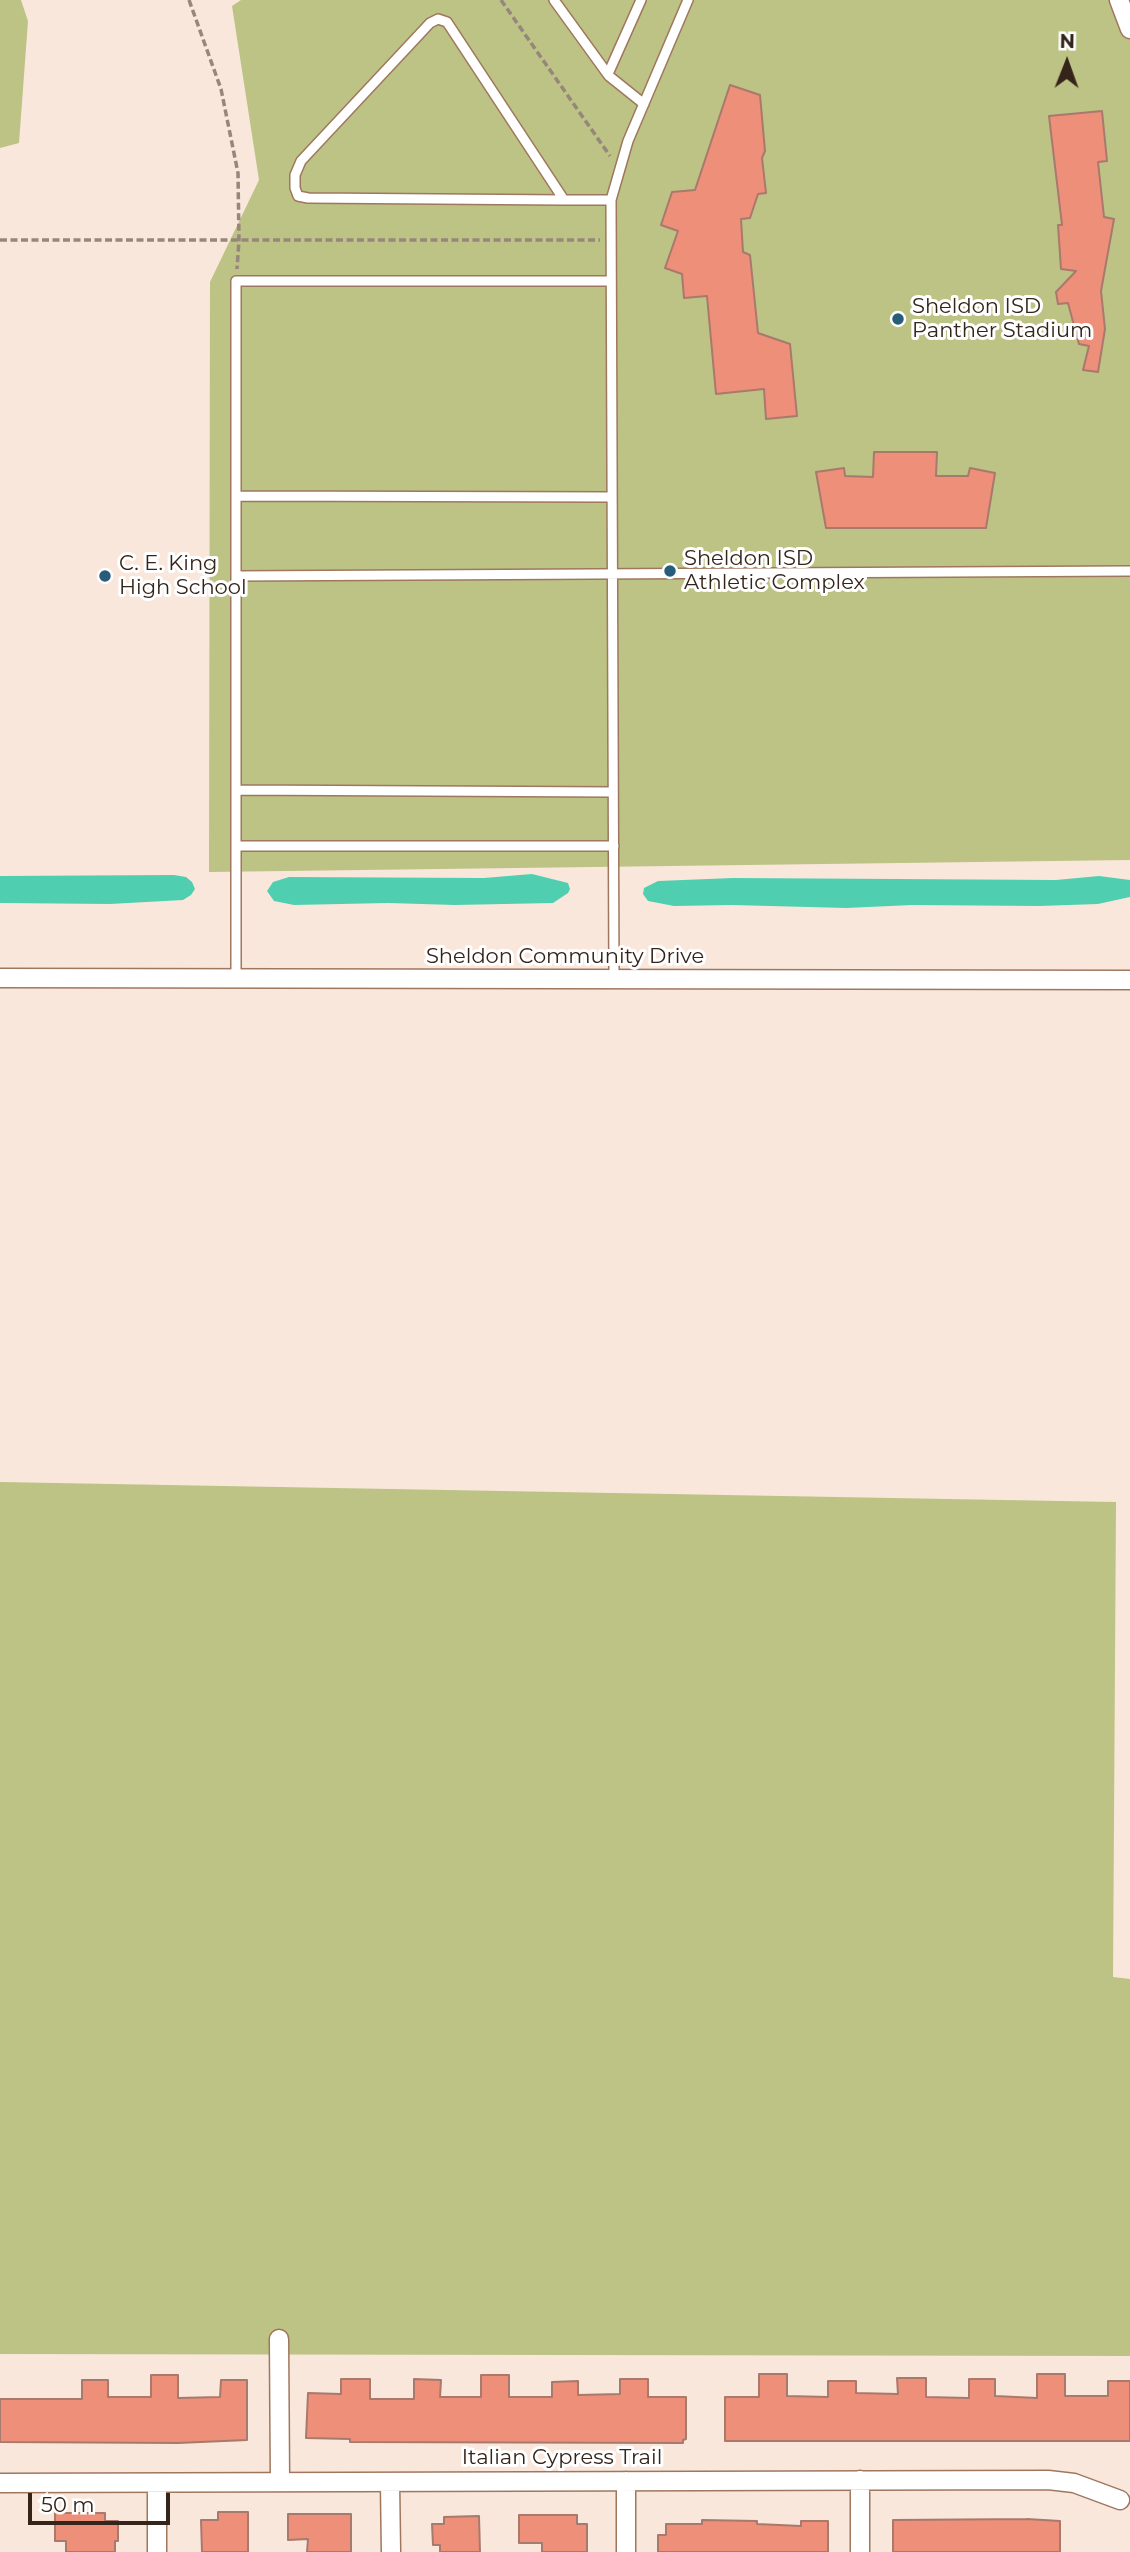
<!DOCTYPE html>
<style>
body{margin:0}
#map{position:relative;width:1130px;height:2552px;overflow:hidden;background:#f9e7dc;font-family:Montserrat,sans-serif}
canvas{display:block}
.north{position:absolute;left:1032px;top:28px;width:70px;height:70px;-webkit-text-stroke:5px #fff;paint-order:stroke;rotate:1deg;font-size:19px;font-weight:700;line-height:28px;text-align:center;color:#34241a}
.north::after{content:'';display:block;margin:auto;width:24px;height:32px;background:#34241a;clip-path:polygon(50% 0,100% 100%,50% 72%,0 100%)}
.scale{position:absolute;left:28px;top:2493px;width:142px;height:32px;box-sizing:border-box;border:4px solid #34241a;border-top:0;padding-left:9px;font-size:21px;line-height:24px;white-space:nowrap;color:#34241a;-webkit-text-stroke:5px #fff;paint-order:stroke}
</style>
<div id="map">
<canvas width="1130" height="2552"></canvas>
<div class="north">N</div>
<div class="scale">50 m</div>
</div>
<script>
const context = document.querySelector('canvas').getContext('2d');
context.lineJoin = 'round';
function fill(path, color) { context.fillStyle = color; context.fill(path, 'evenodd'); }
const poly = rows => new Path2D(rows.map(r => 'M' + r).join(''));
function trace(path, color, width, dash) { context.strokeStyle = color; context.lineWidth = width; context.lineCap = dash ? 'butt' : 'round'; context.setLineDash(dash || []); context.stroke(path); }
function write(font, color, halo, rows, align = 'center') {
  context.font = font + ' Montserrat,sans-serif'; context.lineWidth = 6; context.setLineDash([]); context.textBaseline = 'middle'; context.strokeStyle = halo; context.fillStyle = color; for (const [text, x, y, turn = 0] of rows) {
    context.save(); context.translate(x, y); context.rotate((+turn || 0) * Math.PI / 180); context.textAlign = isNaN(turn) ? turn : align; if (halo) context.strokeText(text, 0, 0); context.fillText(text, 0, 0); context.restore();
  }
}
const green = poly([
 [0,0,21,0,28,21,19,143,0,148],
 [241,0,1130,0,1130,860,209,872,210,282,259,180,232,6],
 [0,1482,1116,1502,1113,1977,1130,1979,1130,2356,0,2354]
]);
const water = poly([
 [532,874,568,883,570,889,568,893,553,903,455,905,388,903,294,905,274,901,267,891,273,882,289,877,484,878],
 [174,875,186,877,192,882,195,889,191,895,183,900,110,904,0,903,0,876],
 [1099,876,1130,880,1130,897,1098,904,1039,906,912,905,846,908,732,905,674,906,648,901,643,894,644,888,658,881,733,878,1056,880]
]);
const building = poly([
 [730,85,760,95,765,151,762,158,766,193,758,194,750,218,741,219,743,252,750,255,758,333,790,344,797,416,766,419,764,389,716,394,707,296,684,298,682,274,665,268,678,231,661,225,672,192,695,190,730,85],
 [1102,111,1107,161,1098,162,1104,217,1114,219,1101,291,1105,329,1098,372,1083,370,1089,346,1079,344,1068,303,1058,304,1056,292,1076,271,1061,269,1058,225,1062,225,1049,116,1102,111],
 [874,452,937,452,936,476,968,476,970,468,995,473,986,528,826,528,816,472,844,468,845,476,873,477,874,452],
 [759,2374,787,2374,787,2396,828,2397,828,2381,856,2381,856,2393,898,2394,897,2378,926,2378,926,2397,969,2398,969,2379,995,2379,995,2396,1037,2398,1037,2374,1065,2374,1065,2396,1108,2396,1108,2381,1130,2381,1130,2441,725,2441,725,2397,759,2397,759,2374],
 [151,2375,178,2375,178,2398,220,2397,221,2380,247,2380,247,2440,178,2443,0,2442,0,2399,82,2399,82,2380,108,2380,108,2397,151,2397,151,2375],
 [481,2375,509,2375,509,2397,552,2397,552,2382,578,2381,578,2395,620,2394,620,2379,648,2379,648,2397,686,2397,686,2439,683,2440,683,2443,350,2442,350,2439,306,2438,308,2393,341,2394,341,2379,370,2379,370,2399,414,2399,414,2379,441,2380,440,2397,481,2397,481,2375],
 [218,2512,248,2512,248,2552,202,2552,201,2520,218,2520,218,2512],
 [55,2513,105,2513,105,2521,118,2521,118,2541,115,2541,115,2552,66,2552,66,2541,55,2541,55,2513],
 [288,2514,351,2514,351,2552,307,2552,308,2539,288,2540,288,2514],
 [519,2515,577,2515,577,2524,587,2524,587,2552,542,2552,542,2543,519,2543,519,2515],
 [479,2516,480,2552,440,2552,440,2545,433,2545,432,2524,444,2524,444,2517,479,2516],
 [1027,2519,1060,2521,1060,2552,893,2552,893,2520,1027,2519],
 [702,2520,757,2521,757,2524,801,2526,801,2521,828,2521,828,2552,658,2552,658,2535,666,2535,666,2524,702,2524,702,2520]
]);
const path = poly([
 [189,0,221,89,238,173,239,240,237,269],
 [501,0,610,156],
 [0,240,600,240]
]);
const lane = poly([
 [554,0,609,76,644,104],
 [608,74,641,0],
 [564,200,447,22,438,19,430,23,301,161,295,175,295,188,298,196,308,198,564,200,611,200],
 [236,496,612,497],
 [236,576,1130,571],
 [236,790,613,792],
 [236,846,614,846],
 [236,979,236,281,611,281],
 [614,979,611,200,628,141,688,0]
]);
const street = poly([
 [1119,0,1130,29],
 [0,978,1130,980],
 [279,2339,280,2482],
 [626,2481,626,2552],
 [390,2482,391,2552],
 [0,2483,1048,2480,1074,2483,1120,2500],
 [157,2552,157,2483],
 [860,2552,860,2480]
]);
const markers = [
 [898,319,7,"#285d79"],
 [670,571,7,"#285d79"],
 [105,576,7,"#285d79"]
];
const poiNames = [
 ["Sheldon ISD",912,307],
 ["Panther Stadium",912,331],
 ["Sheldon ISD",684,559],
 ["Athletic Complex",684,583],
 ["C. E. King",119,564],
 ["High School",119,588]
];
const streetNames = [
 ["Sheldon Community Drive",565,957],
 ["Italian Cypress Trail",562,2458]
];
fill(green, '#bcc385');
fill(water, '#4fcfb0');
fill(building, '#ee8f79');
trace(building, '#a8796d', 2);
trace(lane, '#9f775e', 12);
trace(street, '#9f775e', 21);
trace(path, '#97867b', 3.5, [7, 3.5]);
trace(lane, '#fff', 9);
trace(street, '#fff', 18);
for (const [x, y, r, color] of markers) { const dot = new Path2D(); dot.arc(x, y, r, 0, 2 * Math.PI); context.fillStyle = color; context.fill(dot); trace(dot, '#fff', 2.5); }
write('21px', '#34241a', '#fff', poiNames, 'left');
write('21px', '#34241a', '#fff', streetNames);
</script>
